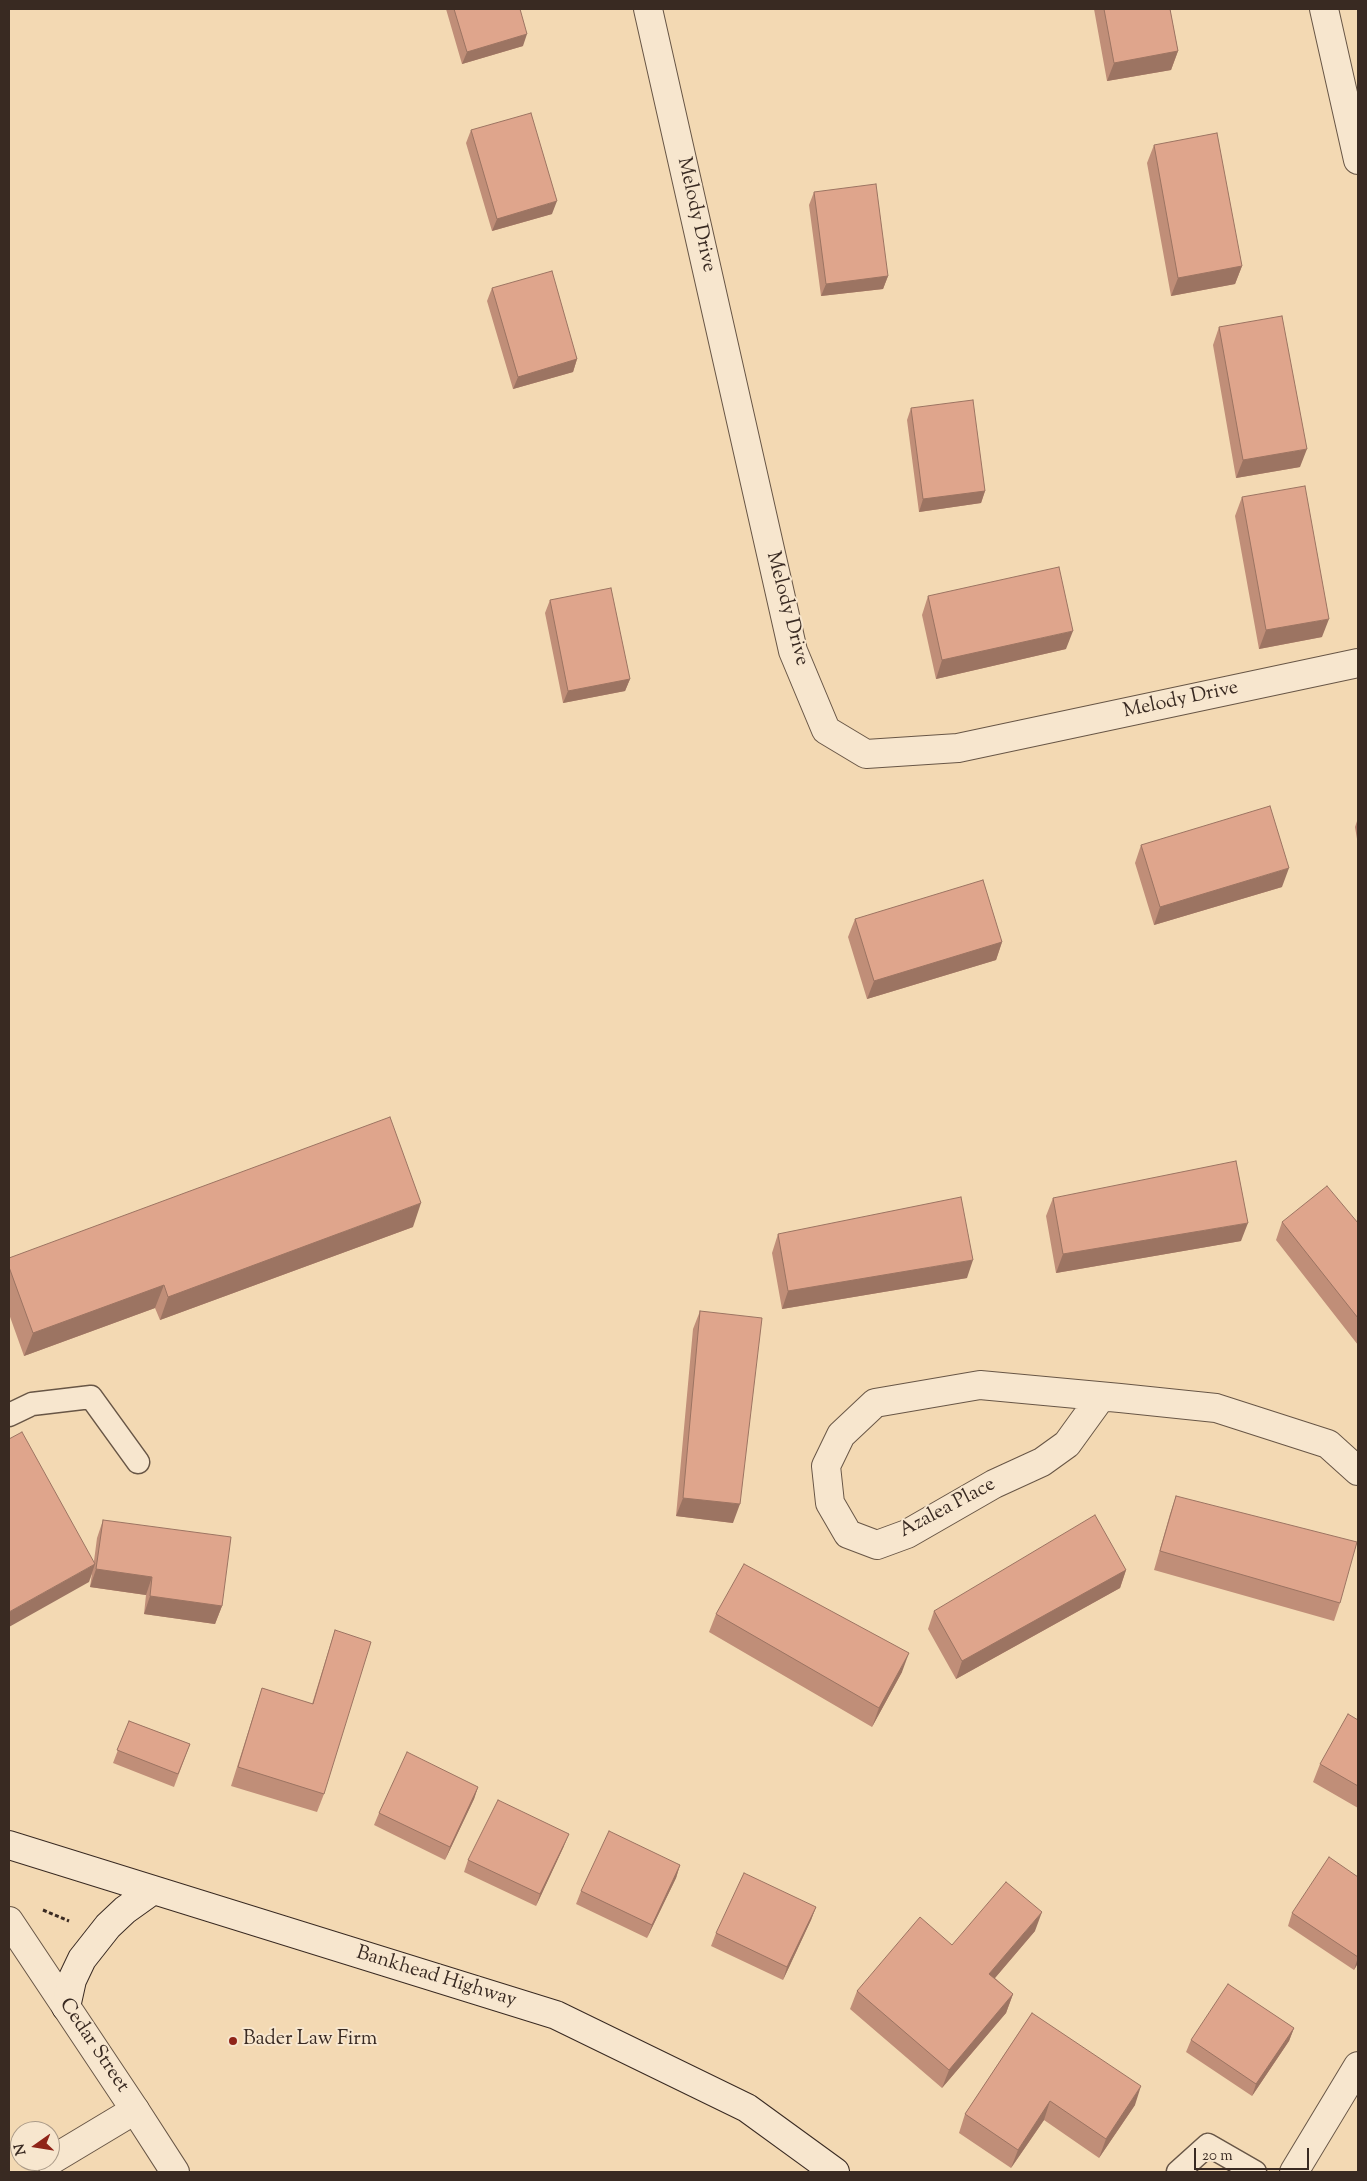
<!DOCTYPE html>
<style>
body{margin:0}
#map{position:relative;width:1367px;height:2181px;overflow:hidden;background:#f3d9b3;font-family:"Sorts Mill Goudy",serif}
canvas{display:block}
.frame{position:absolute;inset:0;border:10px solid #392a22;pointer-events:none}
.north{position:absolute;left:10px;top:2121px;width:50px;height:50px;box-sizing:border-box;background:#f7e6ce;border:1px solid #ab9b89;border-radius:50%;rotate:257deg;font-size:14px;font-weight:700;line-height:20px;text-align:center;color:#392a22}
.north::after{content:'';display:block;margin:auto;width:18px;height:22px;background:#8f2418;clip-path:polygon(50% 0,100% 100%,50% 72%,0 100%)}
.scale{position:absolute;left:1194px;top:2148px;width:115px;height:22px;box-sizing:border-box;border:2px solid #392a22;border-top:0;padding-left:6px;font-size:15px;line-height:18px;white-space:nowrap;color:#392a22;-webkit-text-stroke:4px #f7e6ce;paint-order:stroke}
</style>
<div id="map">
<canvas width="1367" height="2181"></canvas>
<div class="frame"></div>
<div class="north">N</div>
<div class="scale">20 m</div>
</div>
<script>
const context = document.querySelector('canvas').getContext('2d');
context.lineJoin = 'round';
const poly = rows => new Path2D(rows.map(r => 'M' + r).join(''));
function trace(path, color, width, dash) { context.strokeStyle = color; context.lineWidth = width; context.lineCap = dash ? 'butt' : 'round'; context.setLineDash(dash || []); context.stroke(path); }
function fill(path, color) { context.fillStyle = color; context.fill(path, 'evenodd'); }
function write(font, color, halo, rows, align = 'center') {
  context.font = font + ' "Sorts Mill Goudy",serif'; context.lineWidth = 4; context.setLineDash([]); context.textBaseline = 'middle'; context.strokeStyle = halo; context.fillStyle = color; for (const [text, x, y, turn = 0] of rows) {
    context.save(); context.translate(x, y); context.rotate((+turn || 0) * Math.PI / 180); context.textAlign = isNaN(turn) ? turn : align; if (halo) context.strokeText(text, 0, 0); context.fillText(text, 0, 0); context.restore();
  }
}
const path = poly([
 [43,1910,69,1921]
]);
const service = poly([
 [9,1415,32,1404,91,1397,138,1462],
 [1178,2172,1208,2145,1255,2172]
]);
const minor = poly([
 [648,9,793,651,826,730,866,754,958,748,1358,663],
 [1324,9,1358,160],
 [1101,1397,1067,1444,1042,1462,994,1484,907,1534,877,1545,848,1534,830,1503,826,1466,841,1435,875,1403,980,1385,1120,1398,1216,1408,1328,1444,1358,1471],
 [50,2161,135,2110],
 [1294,2172,1358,2066]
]);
const tertiary = poly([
 [9,1921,135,2110,175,2172]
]);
const secondary = poly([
 [9,1845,556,2015,747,2108,835,2172],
 [66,2007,72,1980,82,1959,108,1926,125,1910,153,1890]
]);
const wall = poly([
 [446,9,520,9,523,46,462,64],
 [1094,9,1170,9,1178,51,1171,70,1107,81],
 [471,130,552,214,492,231,466,143],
 [1154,145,1242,266,1235,284,1171,296,1147,163],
 [814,192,888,276,883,289,821,296,809,205],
 [492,288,577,359,573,372,513,389,487,301],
 [1219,327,1300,467,1236,478,1213,345],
 [911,408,985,491,981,503,919,512,907,420],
 [1242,497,1322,637,1259,649,1235,516],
 [928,596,1066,649,936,679,922,615],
 [550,600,630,679,625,691,563,703,545,613],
 [1358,818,1358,845,1355,827],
 [1141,845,1282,887,1154,925,1135,863],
 [855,919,1002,942,996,960,867,999,848,937],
 [1053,1198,1241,1241,1056,1273,1046,1216],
 [1282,1222,1358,1223,1358,1345,1276,1240],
 [413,1227,160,1320,155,1308,24,1356,9,1314,9,1258],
 [778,1234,967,1278,782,1309,772,1253],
 [700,1311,733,1523,676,1516,693,1329],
 [1176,1496,1340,1603,1334,1621,1154,1570,1170,1514],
 [103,1520,222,1606,215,1624,144,1614,146,1595,90,1587,92,1573,89,1582,94,1561,97,1538],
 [1126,1570,1120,1588,956,1679,928,1629,934,1611],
 [716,1614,902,1672,872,1727,709,1632],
 [335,1630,324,1794,317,1812,231,1786,256,1707,262,1688,312,1704,329,1649],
 [1358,1720,1358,1808,1313,1782,1320,1764],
 [129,1721,190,1744,174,1787,113,1763],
 [478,1787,474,1799,445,1860,374,1825,379,1813],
 [564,1846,536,1906,464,1872,468,1860],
 [680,1865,676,1878,647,1938,576,1904,581,1891],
 [1358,1877,1358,1963,1354,1970,1288,1926,1292,1913],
 [816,1907,811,1920,783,1980,711,1946,716,1933],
 [1035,1931,995,1978,1013,1994,1006,2013,942,2088,850,2009,857,1991,952,1945],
 [1032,2013,1135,2105,1099,2158,1044,2120,1011,2168,959,2133,965,2114],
 [1294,2028,1289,2041,1252,2096,1186,2052,1191,2040]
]);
const shadedWall = poly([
 [527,34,523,46,462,64,467,52],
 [1178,51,1171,70,1107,81,1114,63],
 [557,201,552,214,492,231,497,219],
 [1242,266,1235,284,1171,296,1178,278],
 [888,276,883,289,821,296,826,284],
 [577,359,573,372,513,389,518,377],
 [1307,449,1300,467,1236,478,1243,460],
 [985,491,981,503,919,512,923,499],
 [1329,619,1322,637,1259,649,1266,630],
 [1073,631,1066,649,936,679,942,660],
 [630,679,625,691,563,703,568,691],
 [1289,868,1282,887,1154,925,1160,907],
 [1002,942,996,960,867,999,874,981],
 [421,1203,413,1227,160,1320,168,1297],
 [1248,1223,1241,1241,1056,1273,1063,1254],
 [973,1260,967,1278,782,1309,788,1291],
 [164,1285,155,1308,24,1356,33,1333],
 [683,1498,740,1504,733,1523,676,1516],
 [95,1564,89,1582,9,1627,9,1612],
 [96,1569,152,1577,146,1595,90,1587],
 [1126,1570,1120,1588,956,1679,962,1661],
 [150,1596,222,1606,215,1624,144,1614],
 [909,1653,902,1672,872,1727,879,1708],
 [478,1787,474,1799,445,1860,450,1847],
 [569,1834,564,1846,536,1906,540,1894],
 [680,1865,676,1878,647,1938,652,1925],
 [816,1907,811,1920,783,1980,787,1967],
 [1042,1912,1035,1931,983,1992,989,1974],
 [1358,1957,1358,1963,1354,1970],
 [1013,1994,1006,2013,942,2088,949,2070],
 [1294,2028,1289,2041,1252,2096,1256,2084],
 [1141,2086,1135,2105,1099,2158,1106,2139],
 [1050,2101,1044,2120,1011,2168,1018,2150]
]);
const building = poly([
 [454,9,520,9,527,34,467,52,454,9],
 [1104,9,1170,9,1178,51,1114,63,1104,9],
 [531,113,557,201,497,219,471,130,531,113],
 [1217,133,1242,266,1178,278,1154,145,1217,133],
 [876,184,888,276,826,284,814,192,876,184],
 [552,271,577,359,518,377,492,288,552,271],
 [1282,316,1307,449,1243,460,1219,327,1282,316],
 [973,400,985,491,923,499,911,408,973,400],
 [1305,486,1329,619,1266,630,1242,497,1305,486],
 [1059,567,1073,631,942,660,928,596,1059,567],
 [611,588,630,679,568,691,550,600,611,588],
 [1270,806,1289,868,1160,907,1141,845,1270,806],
 [983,880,1002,942,874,981,855,919,983,880],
 [390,1117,421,1203,168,1297,164,1285,33,1333,9,1267,9,1258,390,1117],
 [1236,1161,1248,1223,1063,1254,1053,1198,1236,1161],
 [1327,1186,1358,1223,1358,1318,1282,1222,1327,1186],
 [961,1197,973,1260,788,1291,778,1234,961,1197],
 [700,1311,762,1318,740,1504,683,1498,700,1311],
 [22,1432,95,1564,9,1612,9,1439,22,1432],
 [1176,1496,1357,1542,1340,1603,1160,1551,1176,1496],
 [1095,1515,1126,1570,962,1661,934,1611,1095,1515],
 [103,1520,231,1537,222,1606,150,1596,152,1577,96,1569,103,1520],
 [744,1564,909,1653,879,1708,716,1614,744,1564],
 [335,1630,371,1642,324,1794,238,1767,262,1688,313,1704,335,1630],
 [1348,1714,1358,1720,1358,1786,1320,1764,1348,1714],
 [129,1721,190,1744,178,1774,117,1750,129,1721],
 [407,1752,478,1787,450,1847,379,1813,407,1752],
 [498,1800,569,1834,540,1894,468,1860,498,1800],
 [609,1831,680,1865,652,1925,581,1891,609,1831],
 [1329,1857,1358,1877,1358,1957,1292,1913,1329,1857],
 [744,1873,816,1907,787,1967,716,1933,744,1873],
 [1006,1882,1042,1912,989,1974,1013,1994,949,2070,857,1991,920,1917,952,1945,1006,1882],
 [1228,1984,1294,2028,1256,2084,1191,2040,1228,1984],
 [1032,2013,1141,2086,1106,2139,1050,2101,1018,2150,965,2114,1032,2013]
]);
const markers = [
 [233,2041,5,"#8f2418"]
];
const streetNames = [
 ["Melody Drive",695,215,77],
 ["Melody Drive",786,609,75],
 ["Melody Drive",1181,701,-12],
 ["Azalea Place",948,1509,-28],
 ["Bankhead Highway",436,1978,17],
 ["Cedar Street",93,2046,56]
];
const poiNames = [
 ["Bader Law Firm",243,2041]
];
trace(service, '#685646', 25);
trace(minor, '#685646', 30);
trace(tertiary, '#685646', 30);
trace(secondary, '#392a22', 30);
trace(path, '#392a22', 3, [4, 2.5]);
trace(service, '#f7e6ce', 22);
trace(minor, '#f7e6ce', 28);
trace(tertiary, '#f7e6ce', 28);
trace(secondary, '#f7e6ce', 28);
fill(wall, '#c08e78');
fill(shadedWall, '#9c7462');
fill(building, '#dfa58c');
trace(building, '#9c7462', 1);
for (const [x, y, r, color] of markers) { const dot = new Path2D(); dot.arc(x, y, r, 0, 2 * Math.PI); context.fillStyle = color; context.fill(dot); trace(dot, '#f7e6ce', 2); }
write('20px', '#392a22', '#f7e6ce', streetNames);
write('20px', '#392a22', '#f7e6ce', poiNames, 'left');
</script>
